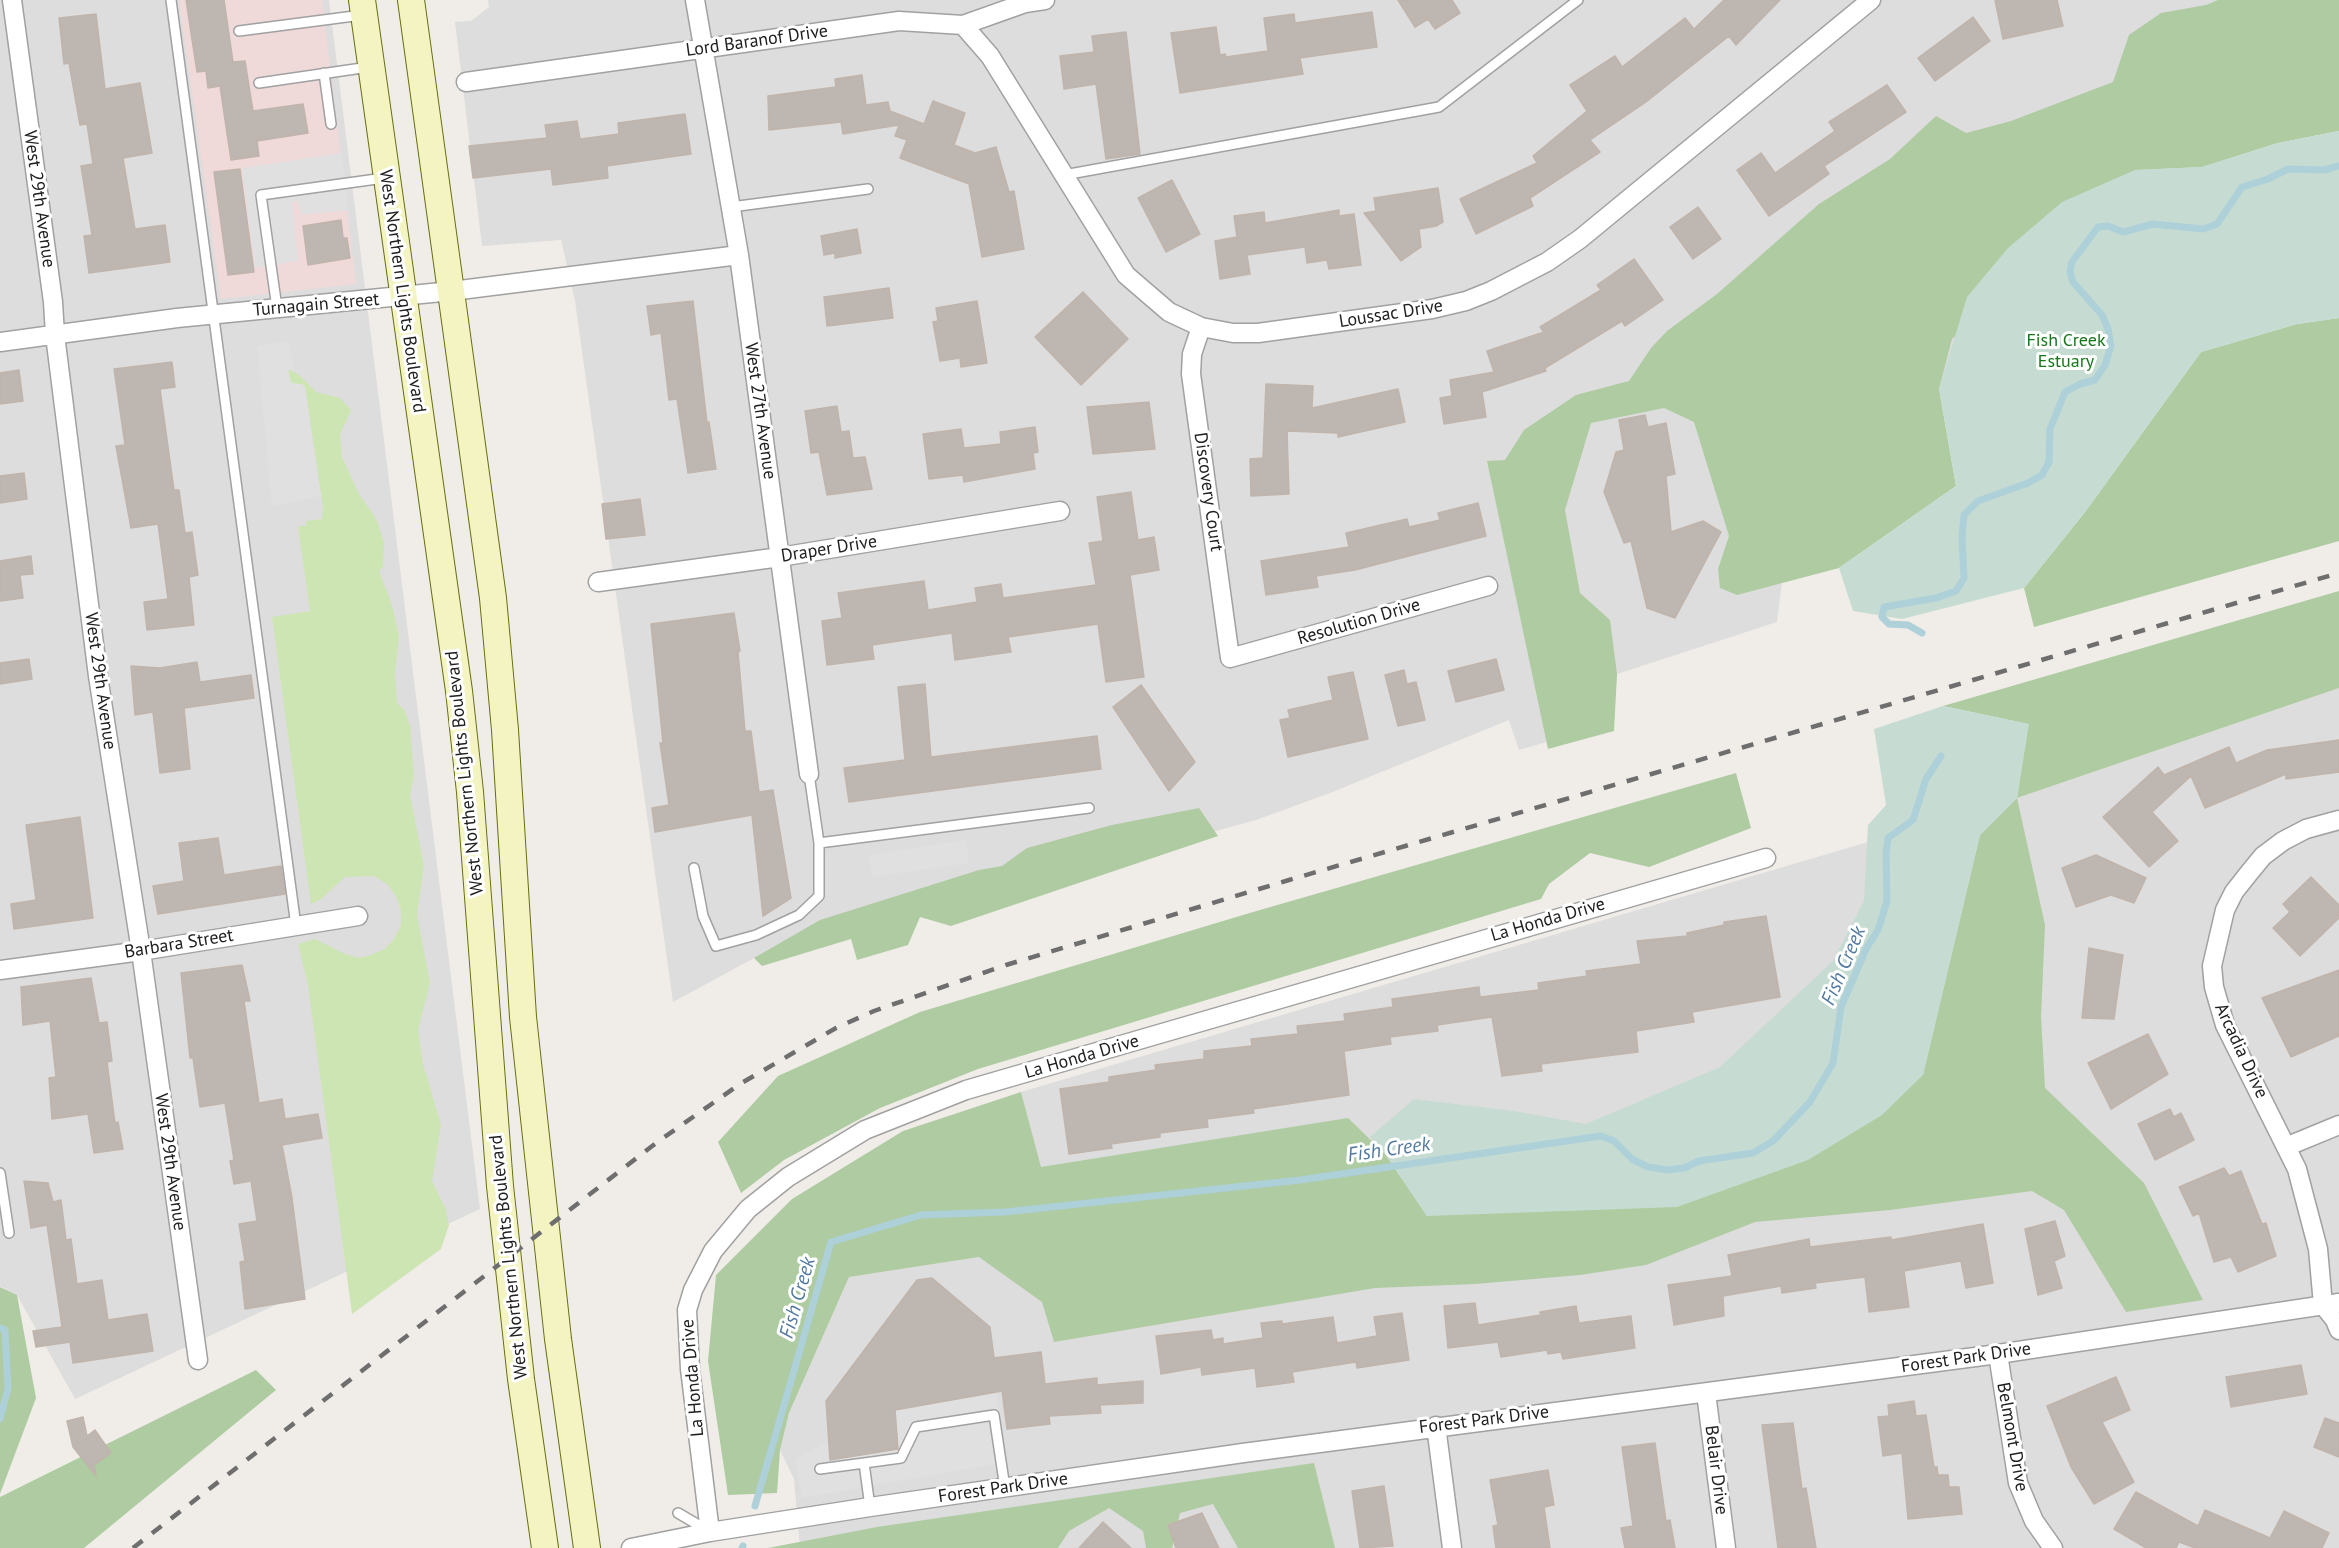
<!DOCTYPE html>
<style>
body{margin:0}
canvas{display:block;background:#f0ede8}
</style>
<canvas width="2339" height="1548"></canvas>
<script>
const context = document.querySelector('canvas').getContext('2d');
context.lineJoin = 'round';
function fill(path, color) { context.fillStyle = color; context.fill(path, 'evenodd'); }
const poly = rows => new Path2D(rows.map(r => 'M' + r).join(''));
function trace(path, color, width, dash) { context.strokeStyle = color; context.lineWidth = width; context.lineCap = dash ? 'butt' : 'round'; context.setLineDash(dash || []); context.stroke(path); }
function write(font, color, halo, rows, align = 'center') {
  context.font = font + ' "PT Sans",sans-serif'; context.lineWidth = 6; context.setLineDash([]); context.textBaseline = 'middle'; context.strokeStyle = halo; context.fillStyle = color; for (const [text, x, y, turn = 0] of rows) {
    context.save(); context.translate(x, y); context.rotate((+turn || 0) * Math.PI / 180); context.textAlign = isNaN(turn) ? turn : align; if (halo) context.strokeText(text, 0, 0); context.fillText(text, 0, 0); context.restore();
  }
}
const residential = poly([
 [0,0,329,0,480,1209,75,1399,17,1295,0,1286],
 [488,0,2339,0,2339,64,1789,524,1777,622,1617,674,1613,723,1519,750,1509,720,1330,793,1256,820,758,956,673,1002,575,301,561,240,482,246,455,22,471,21,489,7],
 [2339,688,2339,1548,800,1548,794,1479,780,1450,789,1413,849,1277,979,1257,1056,1226,1021,1092,2017,798]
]);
const commercial = poly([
 [179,0,322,0,356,284,221,299]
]);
const grass = poly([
 [288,369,299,375,316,392,340,398,351,410,340,435,342,457,359,494,377,520,384,543,383,567,379,571,392,605,399,636,395,673,397,703,405,711,410,726,414,776,410,795,424,866,417,915,430,983,418,1030,423,1064,441,1125,432,1181,445,1208,449,1225,441,1249,352,1314,308,985,298,944,315,939,345,954,359,958,371,955,385,949,394,939,401,925,401,910,396,896,387,884,374,876,345,877,321,899,311,904,272,617,310,611,298,526,306,526,306,521,322,519,323,507,305,387,291,384]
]);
const forest = poly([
 [2218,0,2339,0,2339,131,2278,143,2202,167,2135,170,1952,339,1939,389,1956,486,1839,568,1737,595,1720,588,1718,569,1729,536,1694,422,1664,408,1591,423,1565,510,1580,593,1610,620,1617,674,1614,731,1548,749,1487,461,1505,460,1524,430,1576,395,1629,381,1651,348,1667,331,1717,294,1819,204,1890,159,1936,116,1966,133,2011,121,2113,82,2129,35,2161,13,2206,5],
 [2339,318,2339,541,2034,627,2024,588,2085,512,2201,352,2297,324],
 [2339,591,2339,688,2017,798,2045,925,2041,1016,2045,1088,2144,1183,2203,1300,2126,1312,2064,1210,2032,1191,1890,1210,1755,1222,1646,1265,1580,1275,1475,1284,1375,1288,1054,1342,1042,1302,979,1257,849,1277,789,1413,780,1450,777,1493,728,1495,708,1361,716,1275,792,1199,903,1131,1021,1092,1041,1167,1348,1118,1385,1154,1427,1216,1923,1075,1980,835,2017,798,2028,724,1943,706],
 [1736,773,1751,828,1649,867,1590,853,1549,884,1541,899,978,1069,880,1108,784,1160,741,1193,718,1142,778,1076,920,1012,1253,912],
 [1199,808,1218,836,951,926,920,917,908,945,857,960,851,939,762,966,754,958,820,920,979,870,1002,866,1027,848,1112,825],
 [0,1287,17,1295,36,1398,0,1494],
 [256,1370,276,1390,84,1548,0,1548,0,1497],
 [1314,1463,1335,1548,1238,1548,1213,1504,1180,1513,1172,1548,1146,1548,1143,1531,1109,1508,1069,1531,1058,1548,768,1548,877,1527]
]);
const wetland = poly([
 [2339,131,2339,318,2297,324,2201,352,2085,512,2024,588,1902,619,1853,611,1839,568,1956,486,1939,389,1967,297,2008,248,2062,202,2135,170,2202,167,2278,143],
 [1943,706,2029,724,2017,798,1980,835,1923,1075,1882,1115,1808,1160,1677,1207,1427,1216,1385,1154,1370,1137,1414,1099,1514,1111,1586,1124,1720,1067,1833,961,1864,901,1868,825,1886,805,1874,729]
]);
const parking = poly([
 [342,153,348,210,301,215,298,201,292,202,298,261,255,268,242,168],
 [288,341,295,368,288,370,291,383,302,384,305,387,321,496,272,506,257,346],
 [966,840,969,863,872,877,869,855],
 [996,1392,1006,1462,802,1498,795,1459,829,1441,830,1460,898,1449,895,1410]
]);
const stream = poly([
 [1922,633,1908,625,1889,624,1882,617,1884,607,1936,598,1956,591,1964,578,1962,537,1964,515,1978,501,2028,483,2042,475,2049,462,2050,429,2065,392,2080,384,2095,380,2105,365,2111,346,2108,329,2102,315,2073,282,2070,272,2072,262,2098,227,2108,226,2123,232,2153,224,2203,229,2217,224,2242,187,2268,179,2288,169,2324,170,2339,166],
 [0,1328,5,1330,8,1388,0,1419],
 [755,1506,831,1242,921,1215,1005,1212,1300,1180,1601,1136,1614,1141,1632,1159,1648,1167,1668,1170,1684,1168,1699,1161,1753,1153,1773,1141,1810,1102,1833,1063,1841,1007,1866,949,1878,930,1887,901,1886,854,1888,838,1913,820,1926,779,1941,756],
 [742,1548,743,1546]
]);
const building = poly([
 [186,0,224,0,233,62,245,61,253,111,303,104,308,133,257,141,259,156,231,160,220,86,208,88,206,71,197,72,186,0],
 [1398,0,1452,0,1460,13,1435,29,1428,19,1415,27,1398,0],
 [1724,0,1780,0,1736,45,1729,36,1646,102,1590,140,1600,152,1530,198,1533,206,1476,234,1460,199,1537,163,1533,156,1587,111,1570,85,1615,56,1622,67,1685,18,1694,29,1724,0],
 [1995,0,2057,0,2063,26,2003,39,1995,0],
 [1372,12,1377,47,1300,58,1303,74,1180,93,1171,33,1216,27,1220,55,1225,54,1226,57,1268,51,1264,18,1294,14,1295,23,1372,12],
 [96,14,105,89,140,83,152,153,123,158,135,229,165,225,170,262,89,273,84,236,92,235,81,166,93,164,87,124,80,125,69,63,64,64,59,18,96,14],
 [1973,17,1990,41,1935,81,1918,58,1973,17],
 [1126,32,1140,154,1106,159,1096,84,1064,89,1060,56,1094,52,1092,36,1126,32],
 [862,75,866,105,888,102,890,111,924,124,933,101,965,113,954,145,975,153,996,147,1009,192,1014,191,1024,249,982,257,969,184,900,158,907,140,895,136,899,125,843,134,841,122,769,130,768,96,836,87,835,79,862,75],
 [1887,85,1906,112,1824,166,1829,174,1769,216,1737,170,1761,153,1775,173,1835,131,1829,122,1887,85],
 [685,114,691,154,607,166,608,178,553,185,551,169,473,178,469,146,547,138,545,125,577,121,580,139,619,134,618,123,685,114],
 [240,169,254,272,228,275,214,172,240,169],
 [1172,180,1200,234,1166,252,1138,198,1172,180],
 [1438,188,1443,222,1436,226,1419,229,1421,247,1401,261,1364,213,1376,211,1374,198,1438,188],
 [1698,207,1721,239,1693,259,1670,227,1698,207],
 [1339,210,1339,216,1354,214,1361,265,1329,269,1327,260,1307,263,1305,247,1247,255,1250,274,1220,279,1215,241,1237,237,1234,216,1264,212,1265,223,1339,210],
 [341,220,343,238,347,238,350,258,308,265,303,226,341,220],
 [857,229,861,253,835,258,835,253,824,255,821,236,857,229],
 [1634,259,1663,300,1625,326,1622,321,1545,368,1546,371,1482,392,1486,417,1444,424,1440,398,1452,396,1450,380,1494,372,1487,351,1544,332,1540,327,1601,290,1597,285,1634,259],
 [889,288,893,318,827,326,824,297,889,288],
 [1083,292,1128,339,1081,385,1035,337,1083,292],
 [693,301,707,423,709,422,716,469,688,473,677,399,669,400,661,333,651,335,647,306,693,301],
 [977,301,987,363,961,367,960,358,940,361,933,322,938,321,936,308,977,301],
 [172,362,175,387,160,389,174,490,179,490,185,533,192,532,198,575,189,577,194,625,147,630,144,602,168,599,158,524,131,528,116,446,125,445,114,369,172,362],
 [19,370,23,401,0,404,0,373,19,370],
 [1266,384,1313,386,1312,408,1398,389,1405,422,1338,437,1338,433,1287,431,1289,494,1251,496,1250,459,1263,458,1266,384],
 [1149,402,1155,449,1093,454,1087,407,1149,402],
 [837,406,841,432,849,431,853,458,865,457,872,489,827,495,819,452,811,453,805,411,837,406],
 [1645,415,1648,427,1666,423,1675,474,1666,476,1671,532,1703,521,1721,532,1675,618,1647,608,1631,541,1624,543,1604,492,1616,452,1624,450,1619,420,1645,415],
 [1035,427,1038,452,1033,453,1035,469,964,482,963,475,929,479,923,434,961,429,964,448,1001,444,1000,432,1035,427],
 [24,473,27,499,0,503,0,476,24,473],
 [1131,492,1138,540,1154,537,1159,570,1130,575,1144,677,1106,682,1098,624,1008,637,1011,652,955,660,952,633,872,645,874,659,827,665,822,621,842,618,838,593,924,581,928,610,977,602,975,588,1001,584,1003,598,1096,585,1089,543,1103,541,1097,497,1131,492],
 [640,499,645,535,606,539,602,504,640,499],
 [1478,503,1486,536,1355,570,1316,576,1318,587,1266,595,1261,561,1349,547,1346,533,1407,519,1409,527,1440,520,1438,513,1478,503],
 [31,556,33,574,20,575,23,598,0,601,0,561,31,556],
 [734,613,740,651,738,652,745,731,751,731,759,792,773,790,791,898,763,916,752,815,655,832,652,808,669,805,660,743,663,743,651,624,734,613],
 [29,659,32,679,0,684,0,663,29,659],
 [1496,659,1504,690,1456,702,1448,671,1496,659],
 [197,662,200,682,251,675,254,698,184,708,190,769,160,773,153,712,135,715,131,666,160,668,197,662],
 [1404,670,1407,684,1416,682,1425,720,1398,726,1385,675,1404,670],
 [1353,672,1368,739,1288,757,1280,720,1290,718,1288,710,1333,700,1328,677,1353,672],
 [925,684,931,757,1097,736,1101,769,849,802,844,768,905,760,898,687,925,684],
 [1141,685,1195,762,1169,791,1113,707,1141,685],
 [2339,740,2339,772,2286,779,2286,774,2205,808,2191,776,2152,812,2178,841,2149,867,2103,817,2158,767,2164,775,2229,747,2236,763,2267,750,2339,740],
 [80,817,93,918,14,929,11,904,36,900,26,825,80,817],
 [218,838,224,875,281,866,285,894,158,914,153,886,184,881,179,843,218,838],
 [2096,855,2146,878,2134,903,2111,895,2076,907,2062,868,2096,855],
 [2311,877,2339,905,2339,918,2300,956,2273,928,2290,912,2283,904,2311,877],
 [1766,916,1780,997,1692,1012,1694,1022,1636,1031,1638,1052,1541,1064,1542,1071,1502,1076,1492,1017,1437,1025,1438,1031,1390,1037,1391,1044,1344,1051,1349,1095,1253,1109,1254,1113,1207,1119,1208,1127,1160,1133,1160,1137,1111,1144,1112,1148,1069,1154,1060,1089,1109,1082,1109,1077,1156,1070,1155,1065,1204,1059,1204,1051,1252,1046,1251,1039,1298,1034,1297,1026,1345,1021,1344,1014,1393,1007,1392,999,1479,987,1480,997,1539,990,1538,983,1587,976,1586,971,1641,964,1637,941,1687,936,1687,933,1724,925,1724,922,1766,916],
 [2089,948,2123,955,2114,1019,2082,1018,2089,948],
 [242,965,250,1001,244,1001,259,1103,282,1099,285,1119,318,1114,322,1138,282,1145,292,1198,305,1299,245,1309,240,1262,245,1261,239,1224,257,1221,251,1181,234,1184,230,1161,234,1160,225,1103,200,1107,193,1058,190,1058,181,973,242,965],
 [2339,970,2339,1036,2291,1057,2262,998,2339,970],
 [91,978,99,1023,107,1022,112,1061,107,1062,115,1123,118,1122,123,1149,94,1153,88,1114,52,1119,49,1078,56,1077,50,1021,23,1025,21,987,91,978],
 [2148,1034,2168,1074,2111,1109,2088,1063,2148,1034],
 [2170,1109,2174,1117,2181,1113,2194,1140,2155,1160,2138,1124,2170,1109],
 [2224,1168,2229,1176,2241,1171,2262,1224,2266,1223,2276,1256,2238,1272,2231,1257,2214,1262,2199,1213,2193,1216,2179,1187,2224,1168],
 [24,1181,48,1183,53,1202,61,1200,66,1240,71,1239,77,1284,102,1280,108,1320,147,1314,153,1351,73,1363,70,1342,36,1347,33,1331,62,1327,47,1225,31,1228,24,1181],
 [2055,1221,2065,1256,2054,1261,2062,1288,2038,1295,2025,1229,2055,1221],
 [1983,1224,1993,1283,1966,1288,1961,1261,1904,1271,1909,1307,1869,1312,1865,1277,1815,1283,1816,1288,1782,1293,1781,1286,1723,1296,1724,1316,1674,1325,1668,1285,1732,1276,1728,1255,1809,1239,1810,1247,1891,1237,1891,1240,1983,1224],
 [932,1278,990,1327,994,1358,1041,1352,1045,1384,1097,1378,1097,1385,1143,1381,1143,1403,1100,1405,1101,1413,1049,1416,1050,1424,1007,1429,1002,1391,895,1410,898,1449,830,1460,826,1401,917,1280,932,1278],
 [1475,1303,1478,1325,1541,1315,1540,1312,1576,1306,1579,1323,1631,1316,1635,1348,1563,1359,1561,1352,1548,1354,1547,1350,1501,1357,1498,1342,1448,1348,1444,1306,1475,1303],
 [1402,1313,1409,1360,1357,1368,1356,1362,1292,1372,1294,1382,1257,1387,1255,1368,1202,1375,1201,1367,1161,1374,1156,1336,1211,1330,1213,1340,1223,1338,1223,1344,1263,1338,1261,1323,1282,1321,1282,1324,1333,1317,1337,1343,1377,1336,1374,1317,1402,1313],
 [2301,1365,2307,1394,2231,1407,2226,1377,2301,1365],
 [2116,1377,2130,1410,2102,1422,2134,1482,2094,1504,2071,1467,2047,1406,2116,1377],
 [1914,1401,1916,1416,1926,1415,1934,1467,1937,1467,1938,1475,1948,1475,1949,1487,1959,1487,1962,1514,1908,1519,1902,1453,1883,1456,1878,1417,1889,1416,1888,1405,1914,1401],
 [83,1417,87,1436,95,1430,111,1453,94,1465,96,1476,73,1447,67,1421,83,1417],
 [2325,1418,2339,1423,2339,1457,2314,1447,2325,1418],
 [1793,1423,1802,1489,1806,1488,1816,1548,1778,1548,1762,1425,1793,1423],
 [1655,1443,1666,1521,1670,1520,1675,1548,1625,1548,1621,1528,1633,1526,1622,1447,1655,1443],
 [1548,1470,1554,1505,1544,1507,1550,1548,1496,1548,1493,1526,1498,1525,1490,1480,1548,1470],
 [1384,1486,1393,1546,1360,1548,1352,1491,1384,1486],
 [2136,1492,2198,1526,2205,1510,2270,1538,2284,1511,2329,1533,2322,1548,2195,1548,2179,1542,2176,1548,2146,1548,2114,1529,2136,1492],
 [1202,1513,1219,1548,1176,1548,1168,1525,1202,1513],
 [1103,1522,1131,1548,1079,1548,1103,1522]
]);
const lane = poly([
 [171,0,296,926],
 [239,31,362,15],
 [324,73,331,124],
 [259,83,369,67],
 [1064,175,1439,107,1578,0],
 [731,207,868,189],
 [277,308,261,195,384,178],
 [819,843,1089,808],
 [694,868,703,916,716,946,756,935,799,915,819,896,819,843,809,774],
 [0,1173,9,1233],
 [864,1463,870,1507],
 [820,1469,901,1458,916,1427,994,1415,1005,1488],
 [678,1513,707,1530]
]);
const street = poly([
 [12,0,53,302,55,335,98,676,141,951,198,1360],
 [695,0,739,255,809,774],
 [963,25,990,56,1126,275,1169,312,1201,327,1233,333,1258,333,1432,309,1466,301,1491,291,1547,262,1580,239,1871,0],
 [466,82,899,21,963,25,1025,3,1045,0],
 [1201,327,1192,354,1191,374,1230,658,1488,586],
 [0,342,177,318,452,291,739,255],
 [598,582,780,557,1060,511],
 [2339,820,2306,829,2283,841,2263,856,2249,873,2234,892,2225,910,2212,966,2214,987,2225,1025,2297,1169,2318,1249,2323,1305,2335,1320,2339,1330],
 [0,970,141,951,358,916],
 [2288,1146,2339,1125],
 [1998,1354,2018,1483,2034,1521,2053,1548],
 [1706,1393,1726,1548],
 [1436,1426,1452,1548],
 [710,1532,690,1369,687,1310,693,1290,713,1251,748,1209,788,1177,865,1130,966,1090,1766,858],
 [631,1548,710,1532,870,1507,1243,1453,1998,1354,2339,1303]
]);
const secondary = poly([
 [362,0,459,691,470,792,500,1186,521,1379,545,1548],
 [411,0,493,598,505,730,523,1017,558,1339,587,1548]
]);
const rail = poly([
 [133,1548,656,1143,740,1084,836,1028,874,1011,1006,965,1289,880,2339,573]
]);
const streetNames = [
 ["Lord Baranof Drive",757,41,-8],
 ["West 29th Avenue",39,199,82],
 ["West Northern Lights Boulevard",402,291,82],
 ["Turnagain Street",316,305,-5],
 ["Loussac Drive",1391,314,-9],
 ["West 27th Avenue",760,411,82],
 ["Discovery Court",1208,492,82],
 ["Draper Drive",829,549,-9],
 ["Resolution Drive",1359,622,-16],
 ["West 29th Avenue",100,681,82],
 ["West Northern Lights Boulevard",465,773,-96],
 ["La Honda Drive",1548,920,-16],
 ["Barbara Street",179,944,-9],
 ["Arcadia Drive",2241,1051,65],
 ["La Honda Drive",1082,1057,-16],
 ["West 29th Avenue",170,1162,82],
 ["West Northern Lights Boulevard",509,1257,-96],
 ["Forest Park Drive",1966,1358,-8],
 ["La Honda Drive",693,1378,-95],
 ["Forest Park Drive",1484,1420,-7],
 ["Belmont Drive",2012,1437,80],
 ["Belair Drive",1716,1470,83],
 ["Forest Park Drive",1003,1488,-8]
];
const parkNames = [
 ["Fish Creek",2066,341],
 ["Estuary",2066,362]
];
const waterNames = [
 ["Fish Creek",1844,966,-67],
 ["Fish Creek",1389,1150,-8],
 ["Fish Creek",798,1298,-74]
];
fill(residential, '#dedddd');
fill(commercial, '#efd9d9');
fill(grass, '#cde5b3');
fill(forest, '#aecba1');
fill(wetland, '#c6dcd2');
fill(parking, '#e0e0e0');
trace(stream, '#add0d9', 7);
fill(building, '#bdb6b1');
trace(building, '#c0b4ab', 1.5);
trace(lane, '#a1a1a1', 12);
trace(street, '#a1a1a1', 21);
trace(secondary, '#676f10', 28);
trace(lane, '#fff', 9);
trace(street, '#fff', 18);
trace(secondary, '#f3f4c2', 26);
trace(rail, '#6e6e6e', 4.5, [12, 12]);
write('18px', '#202020', '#fff', streetNames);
write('18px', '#17761c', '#fff', parkNames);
write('italic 20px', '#527aa0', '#fff', waterNames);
</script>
